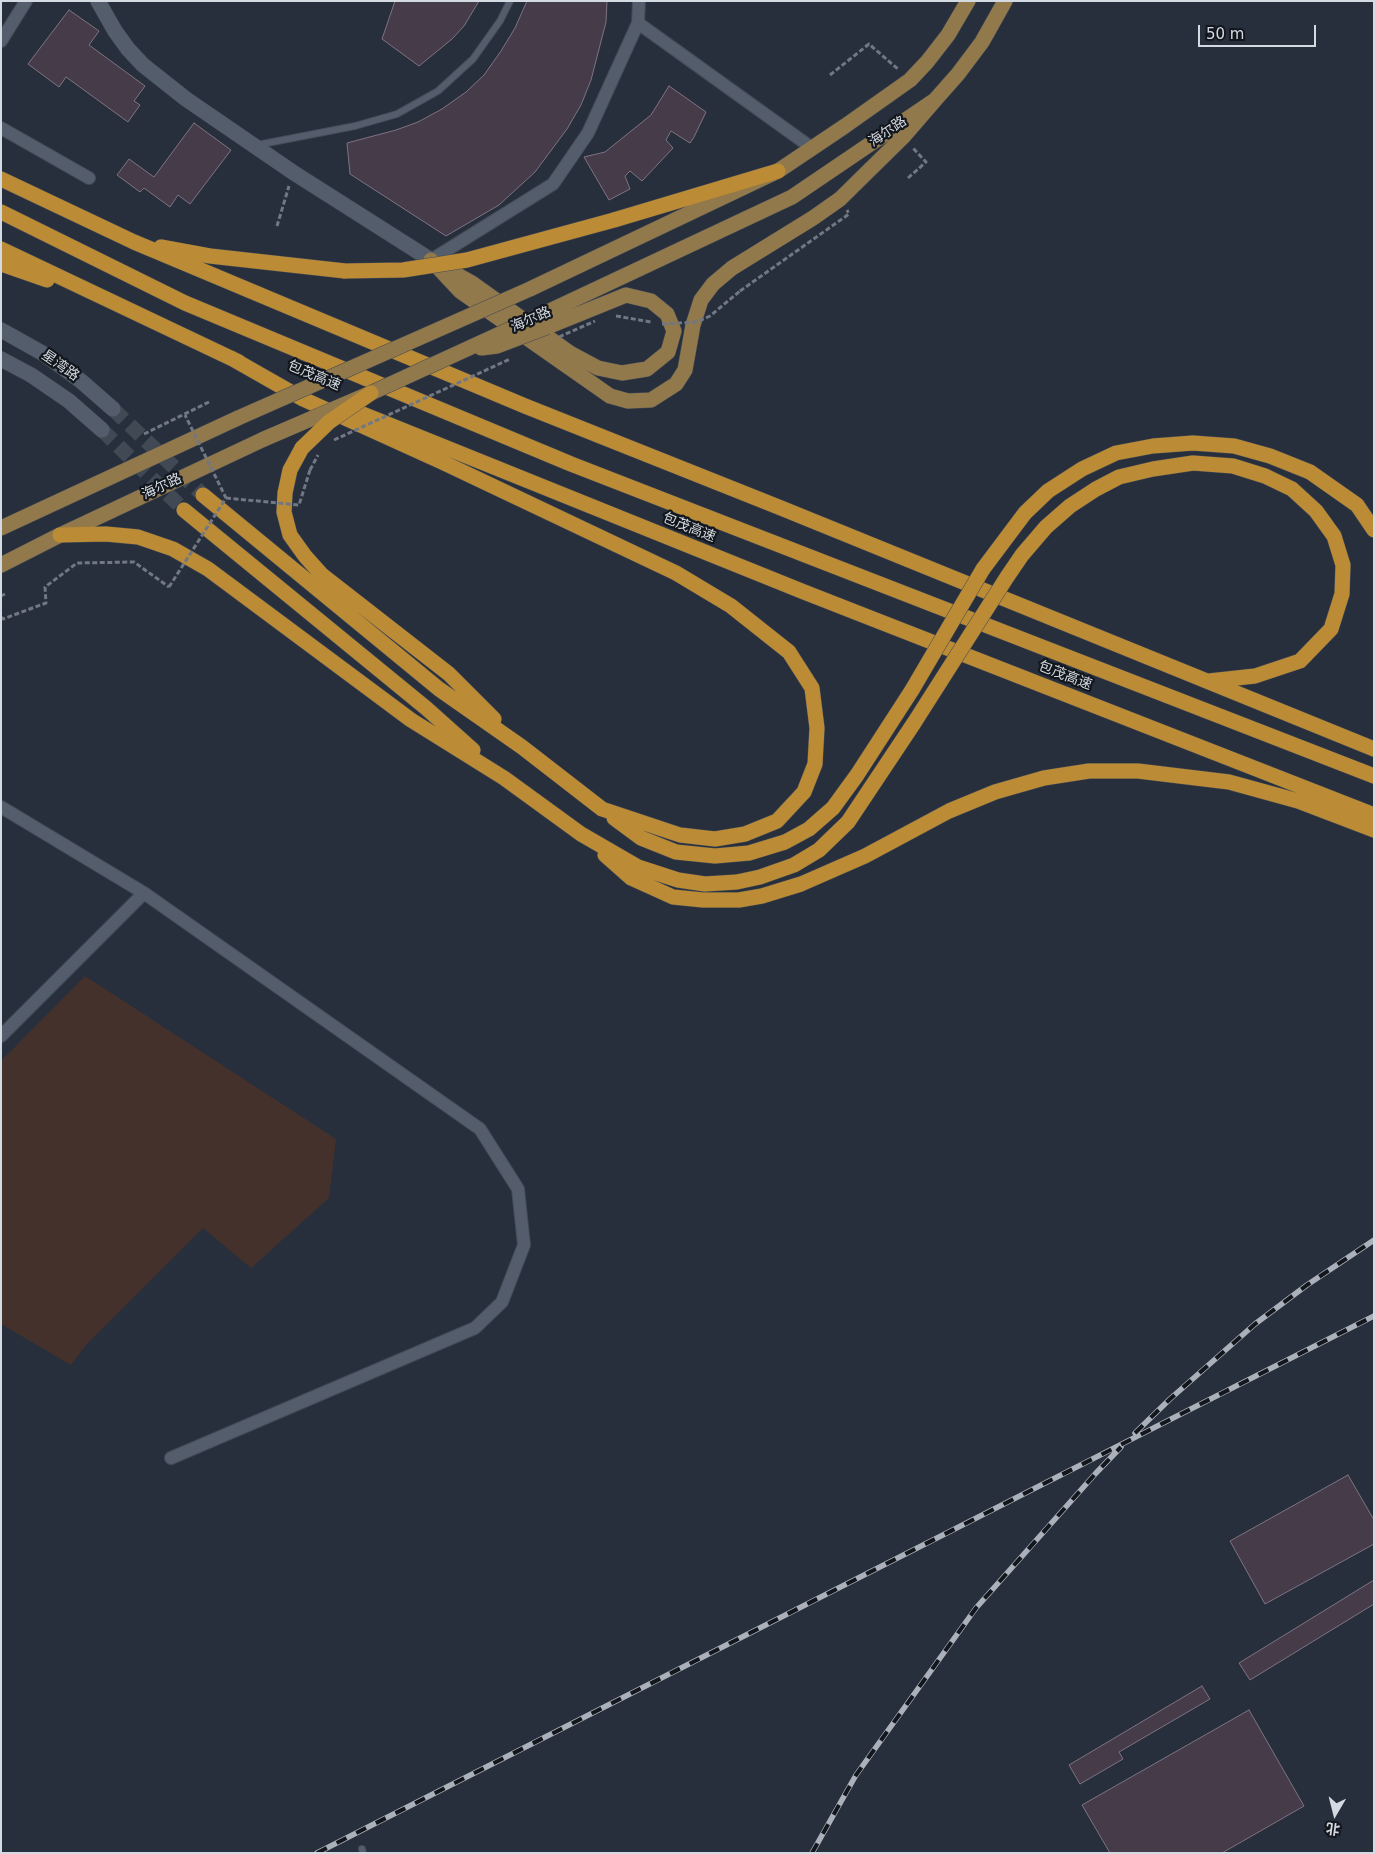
<!DOCTYPE html>
<meta charset="utf-8">
<style>
body{margin:0}
#map{position:relative;width:1375px;height:1854px;overflow:hidden;background:#272f3c;font-family:"DejaVu Sans","Noto Sans SC",sans-serif}
canvas{display:block}
.frame{position:absolute;inset:0;border:2px solid #d4dae2;pointer-events:none}
.north{position:absolute;left:1310px;top:1789px;width:50px;height:50px;-webkit-text-stroke:4px #13171d;paint-order:stroke;rotate:188deg;font-size:14px;font-weight:700;line-height:20px;text-align:center;color:#d4dae2}
.north::after{content:'';display:block;margin:auto;width:18px;height:22px;background:#d4dae2;clip-path:polygon(50% 0,100% 100%,50% 72%,0 100%)}
.scale{position:absolute;left:1198px;top:25px;width:118px;height:22px;box-sizing:border-box;border:2px solid #d4dae2;border-top:0;padding-left:6px;font-size:15px;line-height:18px;white-space:nowrap;color:#d4dae2;-webkit-text-stroke:4px #13171d;paint-order:stroke}
</style>
<div id="map">
<canvas width="1375" height="1854"></canvas>
<div class="frame"></div>
<div class="north">北</div>
<div class="scale">50 m</div>
</div>
<script>
const context = document.querySelector('canvas').getContext('2d');
context.lineJoin = 'round';
function fill(path, color) { context.fillStyle = color; context.fill(path, 'evenodd'); }
const poly = rows => new Path2D(rows.map(r => 'M' + r).join(''));
function trace(path, color, width, dash) { context.strokeStyle = color; context.lineWidth = width; context.lineCap = dash ? 'butt' : 'round'; context.setLineDash(dash || []); context.stroke(path); }
function write(font, color, halo, rows, align = 'center') {
  context.font = font + ' "DejaVu Sans","Noto Sans SC",sans-serif'; context.lineWidth = 4.5; context.setLineDash([]); context.textBaseline = 'middle'; context.strokeStyle = halo; context.fillStyle = color; for (const [text, x, y, turn = 0] of rows) {
    context.save(); context.translate(x, y); context.rotate((+turn || 0) * Math.PI / 180); context.textAlign = isNaN(turn) ? turn : align; if (halo) context.strokeText(text, 0, 0); context.fillText(text, 0, 0); context.restore();
  }
}
const education = poly([
 [85,976,336,1139,329,1198,251,1268,203,1228,86,1345,71,1365,1,1324,1,1061]
]);
const building = poly([
 [395,1,479,1,464,26,452,39,419,66,382,39,395,1],
 [527,1,607,1,606,22,591,80,581,105,567,129,535,172,499,205,446,236,350,174,347,143,396,130,418,122,442,109,466,92,484,75,501,51,515,28,527,1],
 [69,10,99,31,89,45,145,86,134,101,140,105,128,122,66,77,59,87,28,64,69,10],
 [669,86,706,112,694,137,690,143,671,131,666,140,673,148,642,181,630,171,625,176,630,189,609,200,584,157,605,152,651,115,669,86],
 [194,123,231,150,190,204,178,195,170,207,144,188,140,192,117,175,129,159,154,177,194,123],
 [1348,1475,1374,1520,1374,1544,1265,1604,1230,1541,1348,1475],
 [1374,1580,1374,1604,1250,1680,1239,1663,1374,1580],
 [1202,1686,1210,1699,1119,1752,1123,1759,1080,1784,1069,1765,1202,1686],
 [1249,1710,1304,1806,1222,1853,1110,1853,1082,1805,1249,1710]
]);
const motorwayTunnel = poly([
 [113,409,203,495],
 [102,430,184,510]
]);
const path = poly([
 [830,75,869,44,899,70],
 [908,178,926,162,912,147],
 [277,226,289,186],
 [740,291,849,214,847,210],
 [616,316,651,322],
 [144,434,209,402],
 [310,470,318,455],
 [1,596,5,594],
 [1,617,3,619,46,603,45,587,77,563,134,562,169,587]
]);
const service = poly([
 [257,145,355,126,397,114,438,91,473,59,500,21,510,1],
 [362,1849,363,1853]
]);
const minor = poly([
 [639,1,638,23,812,148],
 [1,41,26,1],
 [1,128,89,178],
 [431,260,553,184,588,133,638,23],
 [1,807,144,893,480,1129,518,1189,524,1245,502,1302,475,1328,171,1458],
 [1,1036,144,893]
]);
const tertiary = poly([
 [98,1,115,31,128,49,143,65,186,99,294,173,431,260],
 [1,330,44,354,81,381,113,409],
 [1,359,31,375,69,401,102,430]
]);
const primary = poly([
 [431,260,460,291,610,396,628,401,651,400,676,384,685,370,693,325,701,300,713,284,732,268,813,218,840,199,903,137,935,100],
 [445,268,472,283,570,353,598,368,622,373,647,369,668,352,674,331,667,314,651,301,626,295,547,327],
 [530,289,778,171,845,126,910,80,927,62,948,35,968,1],
 [541,315,792,197,935,100,958,74,982,42,1005,1],
 [1,528,238,418],
 [1,565,60,535,264,439]
]);
const motorway = poly([
 [1,179,134,242,525,406,781,508,1374,749],
 [1,212,185,303,571,464,1374,776],
 [614,220,778,171],
 [161,247,210,256,345,271],
 [1,249,239,362],
 [1,264,47,280],
 [355,411,804,592,1374,815],
 [302,448,290,470,285,493,284,512,290,535,305,556,322,575,449,674,494,719],
 [203,495,439,689,522,747,602,809,680,835,715,839,745,834,777,821,804,792,815,764,817,728,812,688,789,652,731,606,676,573,442,462,303,399,231,358],
 [184,510,426,708,473,750],
 [60,535,106,534,138,537,173,549,208,569,411,720,504,778,581,834,638,867,678,880,705,884,737,882,760,877,794,865,819,850,848,822,914,723],
 [983,569,1025,513,1048,491,1082,469,1116,453,1153,446,1193,443,1234,446,1270,456,1310,472,1357,505,1374,530],
 [1007,577,1022,555,1046,527,1070,506,1096,489,1119,477,1153,469,1193,463,1233,466,1265,476,1292,489,1316,511,1334,536,1343,565,1342,594,1331,629,1300,661,1255,676,1209,681],
 [614,818,641,838,676,852,715,856,749,853,785,842,809,829,833,808,857,775,912,690],
 [605,855,631,878,673,897,703,900,739,900,762,896,801,884,865,856,949,811,995,792,1044,778,1089,771,1138,771,1229,782,1298,801,1374,830]
]);
const rail = poly([
 [1135,1433,1170,1399,1255,1324,1307,1285,1374,1240],
 [317,1853,1374,1316],
 [812,1853,856,1775,976,1608,1096,1473,1121,1447]
]);
const pathBridge = poly([
 [662,324,697,322,710,316,740,291],
 [559,337,595,321],
 [334,440,510,359],
 [226,498,299,505,310,470],
 [169,587,226,498,185,415]
]);
const primaryBridge = poly([
 [481,348,497,346,547,327],
 [238,418,530,289],
 [264,439,371,393,541,315]
]);
const motorwayBridge = poly([
 [345,271,403,270,467,260,614,220],
 [302,448,329,422,371,393],
 [912,690,983,569],
 [914,723,1007,577]
]);
const streetNames = [
 ["海尔路",888,132,-34],
 ["海尔路",531,320,-24],
 ["星湾路",60,366,35],
 ["包茂高速",314,376,23],
 ["海尔路",162,487,-25],
 ["包茂高速",689,528,22],
 ["包茂高速",1065,676,21]
];
fill(education, '#44312c');
fill(building, '#453b49');
trace(building, '#7f7383', 1);
trace(motorwayTunnel, '#414955', 15, [15, 8]);
trace(service, '#434a55', 8);
trace(minor, '#434a55', 14);
trace(tertiary, '#434a55', 16);
trace(primary, '#434a55', 16);
trace(motorway, '#434a55', 16);
trace(path, '#717883', 3, [5, 2.5]);
trace(service, '#545d6c', 6);
trace(minor, '#545d6c', 12);
trace(tertiary, '#545d6c', 15);
trace(primary, '#92794b', 15);
trace(motorway, '#bc8b35', 15);
trace(rail, '#abb1ba', 5.5);
trace(rail, '#13171d', 4, [11]);
trace(primaryBridge, '#434a55', 16, []);
trace(motorwayBridge, '#434a55', 16, []);
trace(pathBridge, '#717883', 3, [5, 2.5]);
trace(primaryBridge, '#92794b', 15);
trace(motorwayBridge, '#bc8b35', 15);
write('14px', '#d4dae2', '#13171d', streetNames);
</script>
